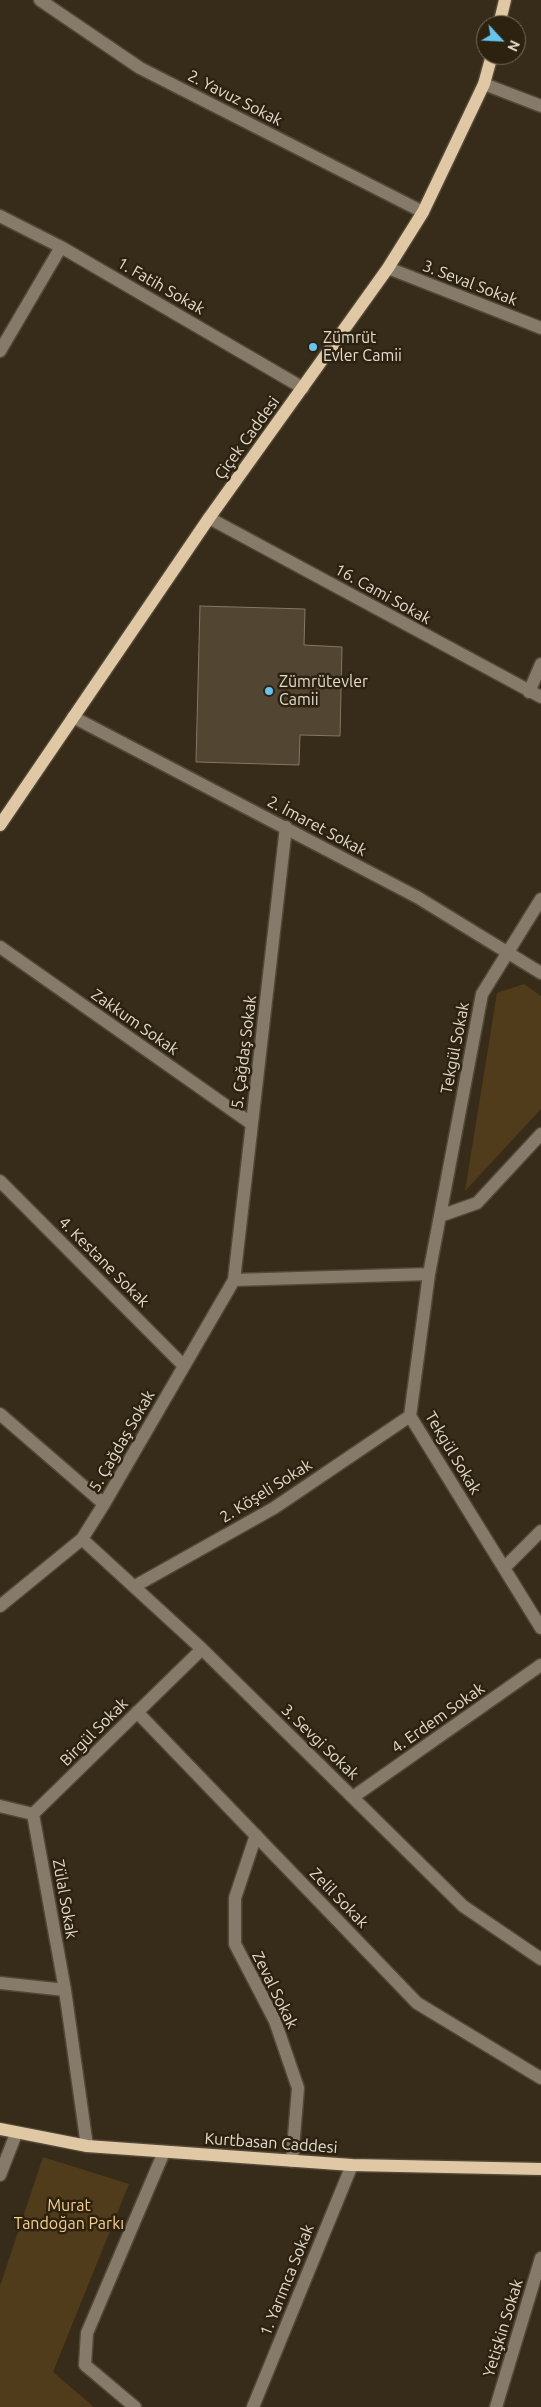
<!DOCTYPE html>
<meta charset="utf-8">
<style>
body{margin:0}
#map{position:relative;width:541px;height:2407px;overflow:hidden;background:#372c1a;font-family:Ubuntu,sans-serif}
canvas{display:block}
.north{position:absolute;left:476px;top:15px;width:50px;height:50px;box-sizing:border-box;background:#2d2210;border:1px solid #756c5c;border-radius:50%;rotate:115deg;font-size:14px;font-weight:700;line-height:20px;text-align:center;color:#e2dbcf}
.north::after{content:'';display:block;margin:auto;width:18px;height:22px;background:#65c5ee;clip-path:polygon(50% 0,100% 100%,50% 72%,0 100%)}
</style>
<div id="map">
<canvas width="541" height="2407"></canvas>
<div class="north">N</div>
</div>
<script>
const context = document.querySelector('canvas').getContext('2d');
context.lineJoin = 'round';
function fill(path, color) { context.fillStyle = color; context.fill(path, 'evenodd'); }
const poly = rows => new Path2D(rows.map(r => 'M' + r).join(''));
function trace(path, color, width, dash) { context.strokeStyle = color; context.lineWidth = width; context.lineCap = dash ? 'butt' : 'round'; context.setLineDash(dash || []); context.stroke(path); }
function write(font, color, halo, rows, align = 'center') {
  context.font = font + ' Ubuntu,sans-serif'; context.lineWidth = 5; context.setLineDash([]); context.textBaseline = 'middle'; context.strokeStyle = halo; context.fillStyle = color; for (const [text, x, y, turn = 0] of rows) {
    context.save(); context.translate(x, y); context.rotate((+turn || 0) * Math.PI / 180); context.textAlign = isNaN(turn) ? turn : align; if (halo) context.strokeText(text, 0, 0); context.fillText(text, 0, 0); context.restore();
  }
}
const green = poly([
 [524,984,541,996,541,1109,465,1191,497,993],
 [43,2157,129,2184,53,2372,94,2407,0,2407,0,2286]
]);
const building = poly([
 [200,606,305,609,304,645,342,647,340,736,300,735,299,765,196,762,200,606]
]);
const minor = poly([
 [40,0,140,68,423,212],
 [484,84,541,106],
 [0,216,61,247,303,388],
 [388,268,541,328],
 [0,351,61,247],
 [209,518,541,697],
 [529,692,541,664],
 [73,717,417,897,541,973],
 [541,899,482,994,429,1274,410,1416,541,1628],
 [0,947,252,1124],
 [0,1181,184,1366],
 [440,1216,477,1203,541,1134],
 [234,1280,429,1274],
 [0,1414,104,1504],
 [82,1539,202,1649,463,1906,541,1959],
 [504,1568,541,1531],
 [135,1586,274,1508,410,1416],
 [0,1606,82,1539,104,1504,234,1280,286,827],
 [137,1712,417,2003,541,2078],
 [353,1797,541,1665],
 [0,1806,33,1814,202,1649],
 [33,1814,65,1990,87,2146],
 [256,1835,235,1898,235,1944,275,2021,298,2088,292,2161],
 [0,1983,65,1990],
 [0,2175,16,2134],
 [135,2407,85,2365,87,2333,164,2152],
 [253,2407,352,2165],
 [496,2407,541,2258]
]);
const major = poly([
 [499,25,505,0],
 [0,825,209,518,388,268,423,212,484,84,492,55],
 [0,2129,87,2146,352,2165,541,2169]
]);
const markers = [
 [313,347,5,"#65c5ee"],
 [269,691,5,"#65c5ee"]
];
const streetNames = [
 ["2. Yavuz Sokak",235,98,27],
 ["3. Seval Sokak",470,283,21],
 ["1. Fatih Sokak",161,286,30],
 ["Çiçek Caddesi",247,438,-54],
 ["16. Cami Sokak",383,594,29],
 ["2. İmaret Sokak",317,826,28],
 ["Zakkum Sokak",135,1022,35],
 ["Tekgül Sokak",455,1048,-79],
 ["5. Çağdaş Sokak",244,1052,-83],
 ["4. Kestane Sokak",104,1262,45],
 ["5. Çağdaş Sokak",122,1441,-60],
 ["Tekgül Sokak",453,1453,59],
 ["2. Köşeli Sokak",266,1491,-32],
 ["4. Erdem Sokak",438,1718,-35],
 ["Birgül Sokak",94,1732,-45],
 ["3. Sevgi Sokak",320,1742,44],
 ["Zelil Sokak",339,1898,46],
 ["Zülal Sokak",65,1899,80],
 ["Zeval Sokak",275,1990,64],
 ["Kurtbasan Caddesi",271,2143,4],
 ["1. Yarımca Sokak",287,2280,-68],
 ["Yetişkin Sokak",503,2328,-73]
];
const poiNames = [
 ["Zümrüt",323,338],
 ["Evler Camii",323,356],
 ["Zümrütevler",279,682],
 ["Camii",279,700]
];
const parkNames = [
 ["Murat",69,2206],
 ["Tandoğan Parkı",69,2224]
];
fill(green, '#503c1b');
fill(building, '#524633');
trace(building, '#847763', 1);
trace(minor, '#524837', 15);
trace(major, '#524837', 15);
trace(minor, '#867b6a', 12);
trace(major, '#e0c8a4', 12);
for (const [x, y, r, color] of markers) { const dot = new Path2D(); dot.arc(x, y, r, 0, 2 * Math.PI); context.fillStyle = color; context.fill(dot); trace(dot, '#2d2210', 2); }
write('16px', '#e2dbcf', '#2d2210', streetNames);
write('16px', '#e2dbcf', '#2d2210', poiNames, 'left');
write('16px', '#f7cf8d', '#2d2210', parkNames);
</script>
